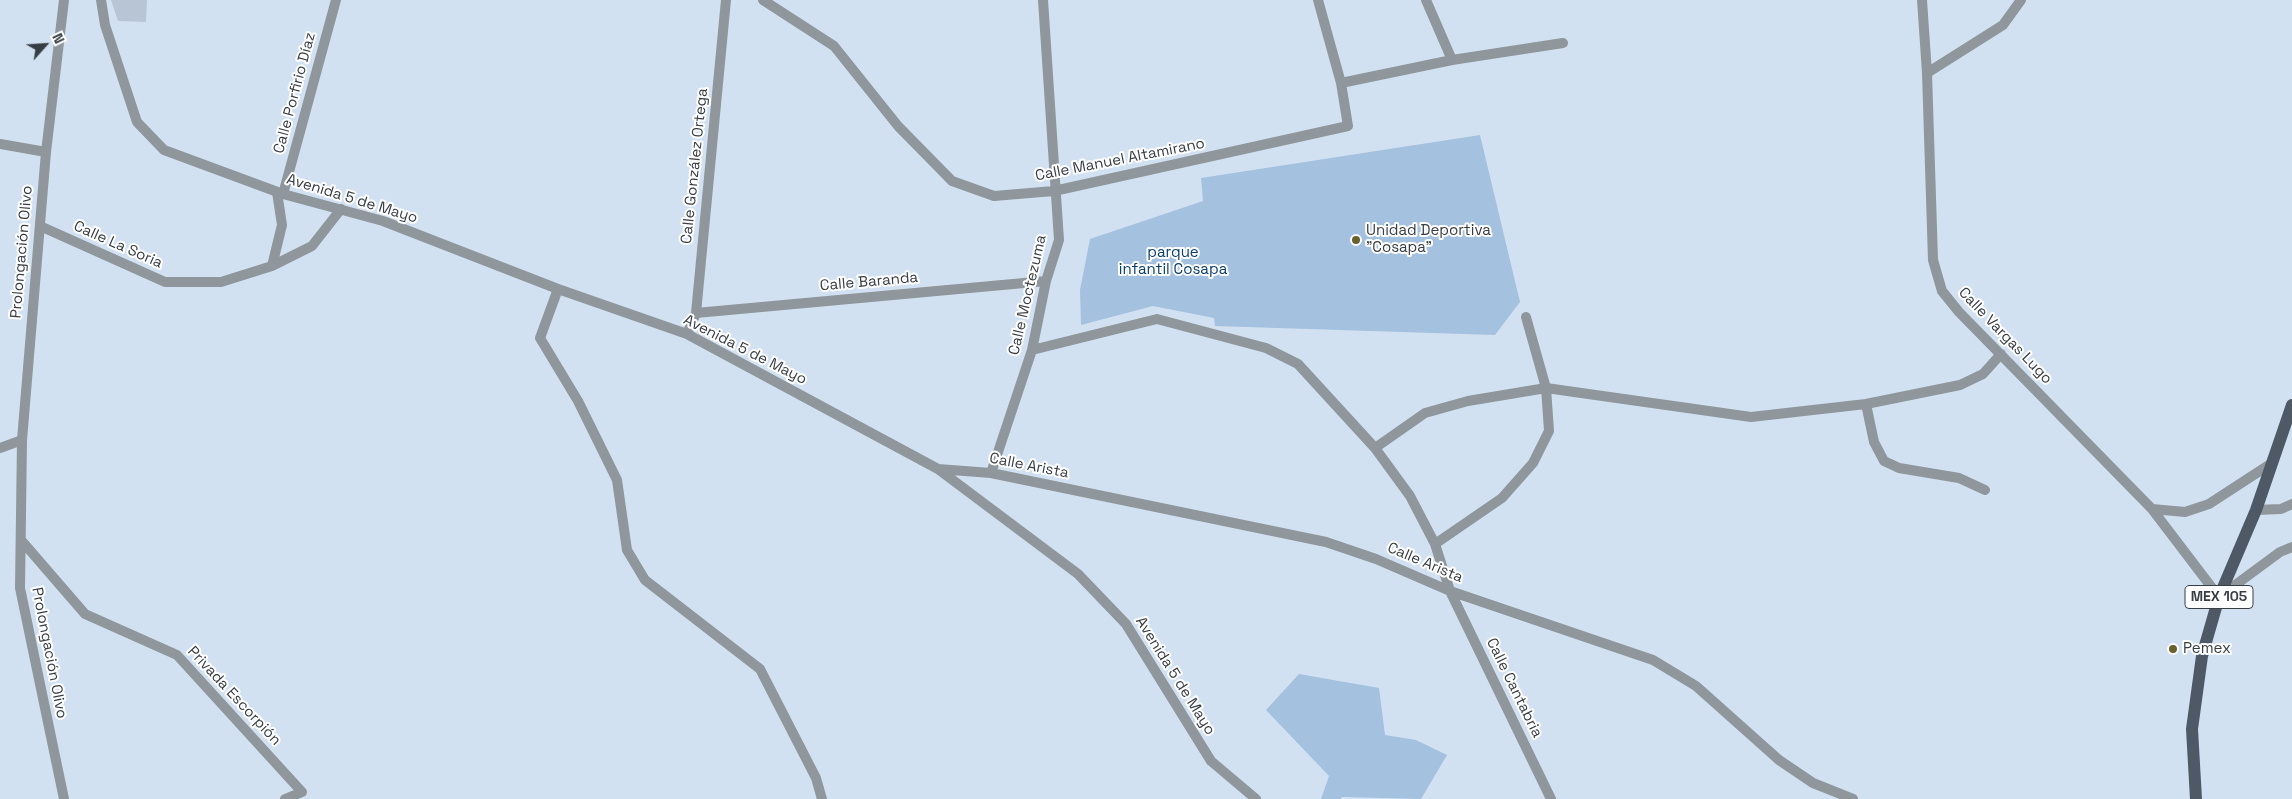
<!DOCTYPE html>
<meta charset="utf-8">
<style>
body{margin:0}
#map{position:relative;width:2292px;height:799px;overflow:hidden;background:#d2e1f1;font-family:"Space Grotesk",sans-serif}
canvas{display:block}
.north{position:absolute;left:20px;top:20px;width:50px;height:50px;-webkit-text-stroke:4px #fff;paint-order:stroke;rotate:64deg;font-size:14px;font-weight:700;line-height:20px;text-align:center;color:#373d43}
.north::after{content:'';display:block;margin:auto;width:18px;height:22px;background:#373d43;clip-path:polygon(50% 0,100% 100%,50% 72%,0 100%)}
</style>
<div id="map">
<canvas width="2292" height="799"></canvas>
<div class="north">N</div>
</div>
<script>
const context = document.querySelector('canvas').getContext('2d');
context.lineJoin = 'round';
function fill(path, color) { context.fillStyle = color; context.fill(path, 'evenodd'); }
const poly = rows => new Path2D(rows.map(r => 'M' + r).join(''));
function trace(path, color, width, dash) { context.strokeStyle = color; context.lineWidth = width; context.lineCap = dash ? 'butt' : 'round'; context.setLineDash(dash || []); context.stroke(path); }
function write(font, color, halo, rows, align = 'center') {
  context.font = font + ' "Space Grotesk",sans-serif'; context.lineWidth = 4; context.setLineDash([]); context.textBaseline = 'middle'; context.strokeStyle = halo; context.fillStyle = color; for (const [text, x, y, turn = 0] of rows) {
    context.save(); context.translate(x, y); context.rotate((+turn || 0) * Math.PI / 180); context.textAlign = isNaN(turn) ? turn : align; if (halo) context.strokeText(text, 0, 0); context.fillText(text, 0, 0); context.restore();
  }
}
const green = poly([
 [1480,135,1520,302,1495,335,1215,326,1214,318,1153,306,1081,325,1080,290,1090,239,1203,201,1201,178],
 [1299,674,1379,688,1385,735,1416,740,1447,755,1421,799,1342,797,1341,799,1321,799,1329,776,1266,710]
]);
const building = poly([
 [111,0,147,0,146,22,118,21]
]);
const street = poly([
 [101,0,105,25,137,122,164,150,283,194,383,221,558,289,687,334,938,469,1078,574,1126,624,1211,761,1256,799],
 [763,0,834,46,898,126,952,181,994,196,1054,191,1348,126,1341,83,1318,0],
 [1426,0,1452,60],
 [1922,0,1927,73,1933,260,1942,291,1959,312,2152,509,2219,597,2280,552,2292,547],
 [1927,73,2003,25,2021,0],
 [1341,83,1452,60,1563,43],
 [0,144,46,152],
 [283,194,336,0],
 [40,226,165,282,221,282,272,266,312,246,341,209],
 [272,266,282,225,277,192],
 [558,289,540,338,578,401,617,480,627,550,645,580,760,669,816,778,822,799],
 [696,313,1046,281],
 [687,334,696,313,726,0],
 [1032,350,1157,319,1266,348,1298,364,1375,448,1410,496,1435,544,1450,591,1551,799],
 [1866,404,1874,442,1884,461,1899,468,1959,478,1985,490],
 [0,448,22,440],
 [1375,448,1425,413,1468,401,1546,388,1751,417,1866,404,1960,385,1983,374,2001,354],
 [938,469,991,473,1326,542,1376,559,1450,591,1653,660,1696,686,1779,760,1813,783,1853,799],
 [991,473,1032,350,1046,281,1059,240,1043,0],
 [2152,509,2185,512,2209,504,2272,463],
 [2256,510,2281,509,2292,504],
 [21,540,85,614,177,655,302,792,285,799],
 [1435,544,1502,498,1533,463,1549,431,1546,388,1526,317],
 [64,799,20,588,22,440,46,152,64,0]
]);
const primary = poly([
 [2196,799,2192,729,2202,656,2219,597,2256,510,2292,405]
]);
const markers = [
 [1356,240,5,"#69602d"],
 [2173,649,5,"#69602d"]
];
const shields = [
 [2219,597,68]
];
const shieldNames = [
 ["MEX 105",2219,597]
];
const streetNames = [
 ["Calle Porfirio Díaz",295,93,-75],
 ["Calle Manuel Altamirano",1120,160,-11],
 ["Calle González Ortega",695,166,-84],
 ["Avenida 5 de Mayo",352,199,17],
 ["Calle La Soria",118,245,24],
 ["Prolongación Olivo",22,252,-85],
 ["Calle Baranda",869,282,-5],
 ["Calle Moctezuma",1028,295,-77],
 ["Calle Vargas Lugo",2005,336,46],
 ["Avenida 5 de Mayo",745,350,27],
 ["Calle Arista",1029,466,11],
 ["Calle Arista",1425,563,23],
 ["Prolongación Olivo",49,653,79],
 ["Avenida 5 de Mayo",1175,676,58],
 ["Calle Cantabria",1514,688,64],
 ["Privada Escorpión",234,696,47]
];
const poiNames = [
 ["Unidad Deportiva",1366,231],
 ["\"Cosapa\"",1366,248],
 ["Pemex",2183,649]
];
const parkNames = [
 ["parque",1173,253],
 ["infantil Cosapa",1173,270]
];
fill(green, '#a4c1df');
fill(building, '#b7c5d4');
trace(street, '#8f969c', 10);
trace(primary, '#4f5965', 12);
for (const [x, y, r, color] of markers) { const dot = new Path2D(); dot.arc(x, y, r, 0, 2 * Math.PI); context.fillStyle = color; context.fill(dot); trace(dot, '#fff', 2); }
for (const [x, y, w] of shields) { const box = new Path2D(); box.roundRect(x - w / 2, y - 11.5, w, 23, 4); context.fillStyle = '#fff'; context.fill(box); trace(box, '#373d43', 1); }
write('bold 14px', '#373d43', null, shieldNames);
write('15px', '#373d43', '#fff', streetNames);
write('15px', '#373d43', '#fff', poiNames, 'left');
write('15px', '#093e6b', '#fff', parkNames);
</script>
